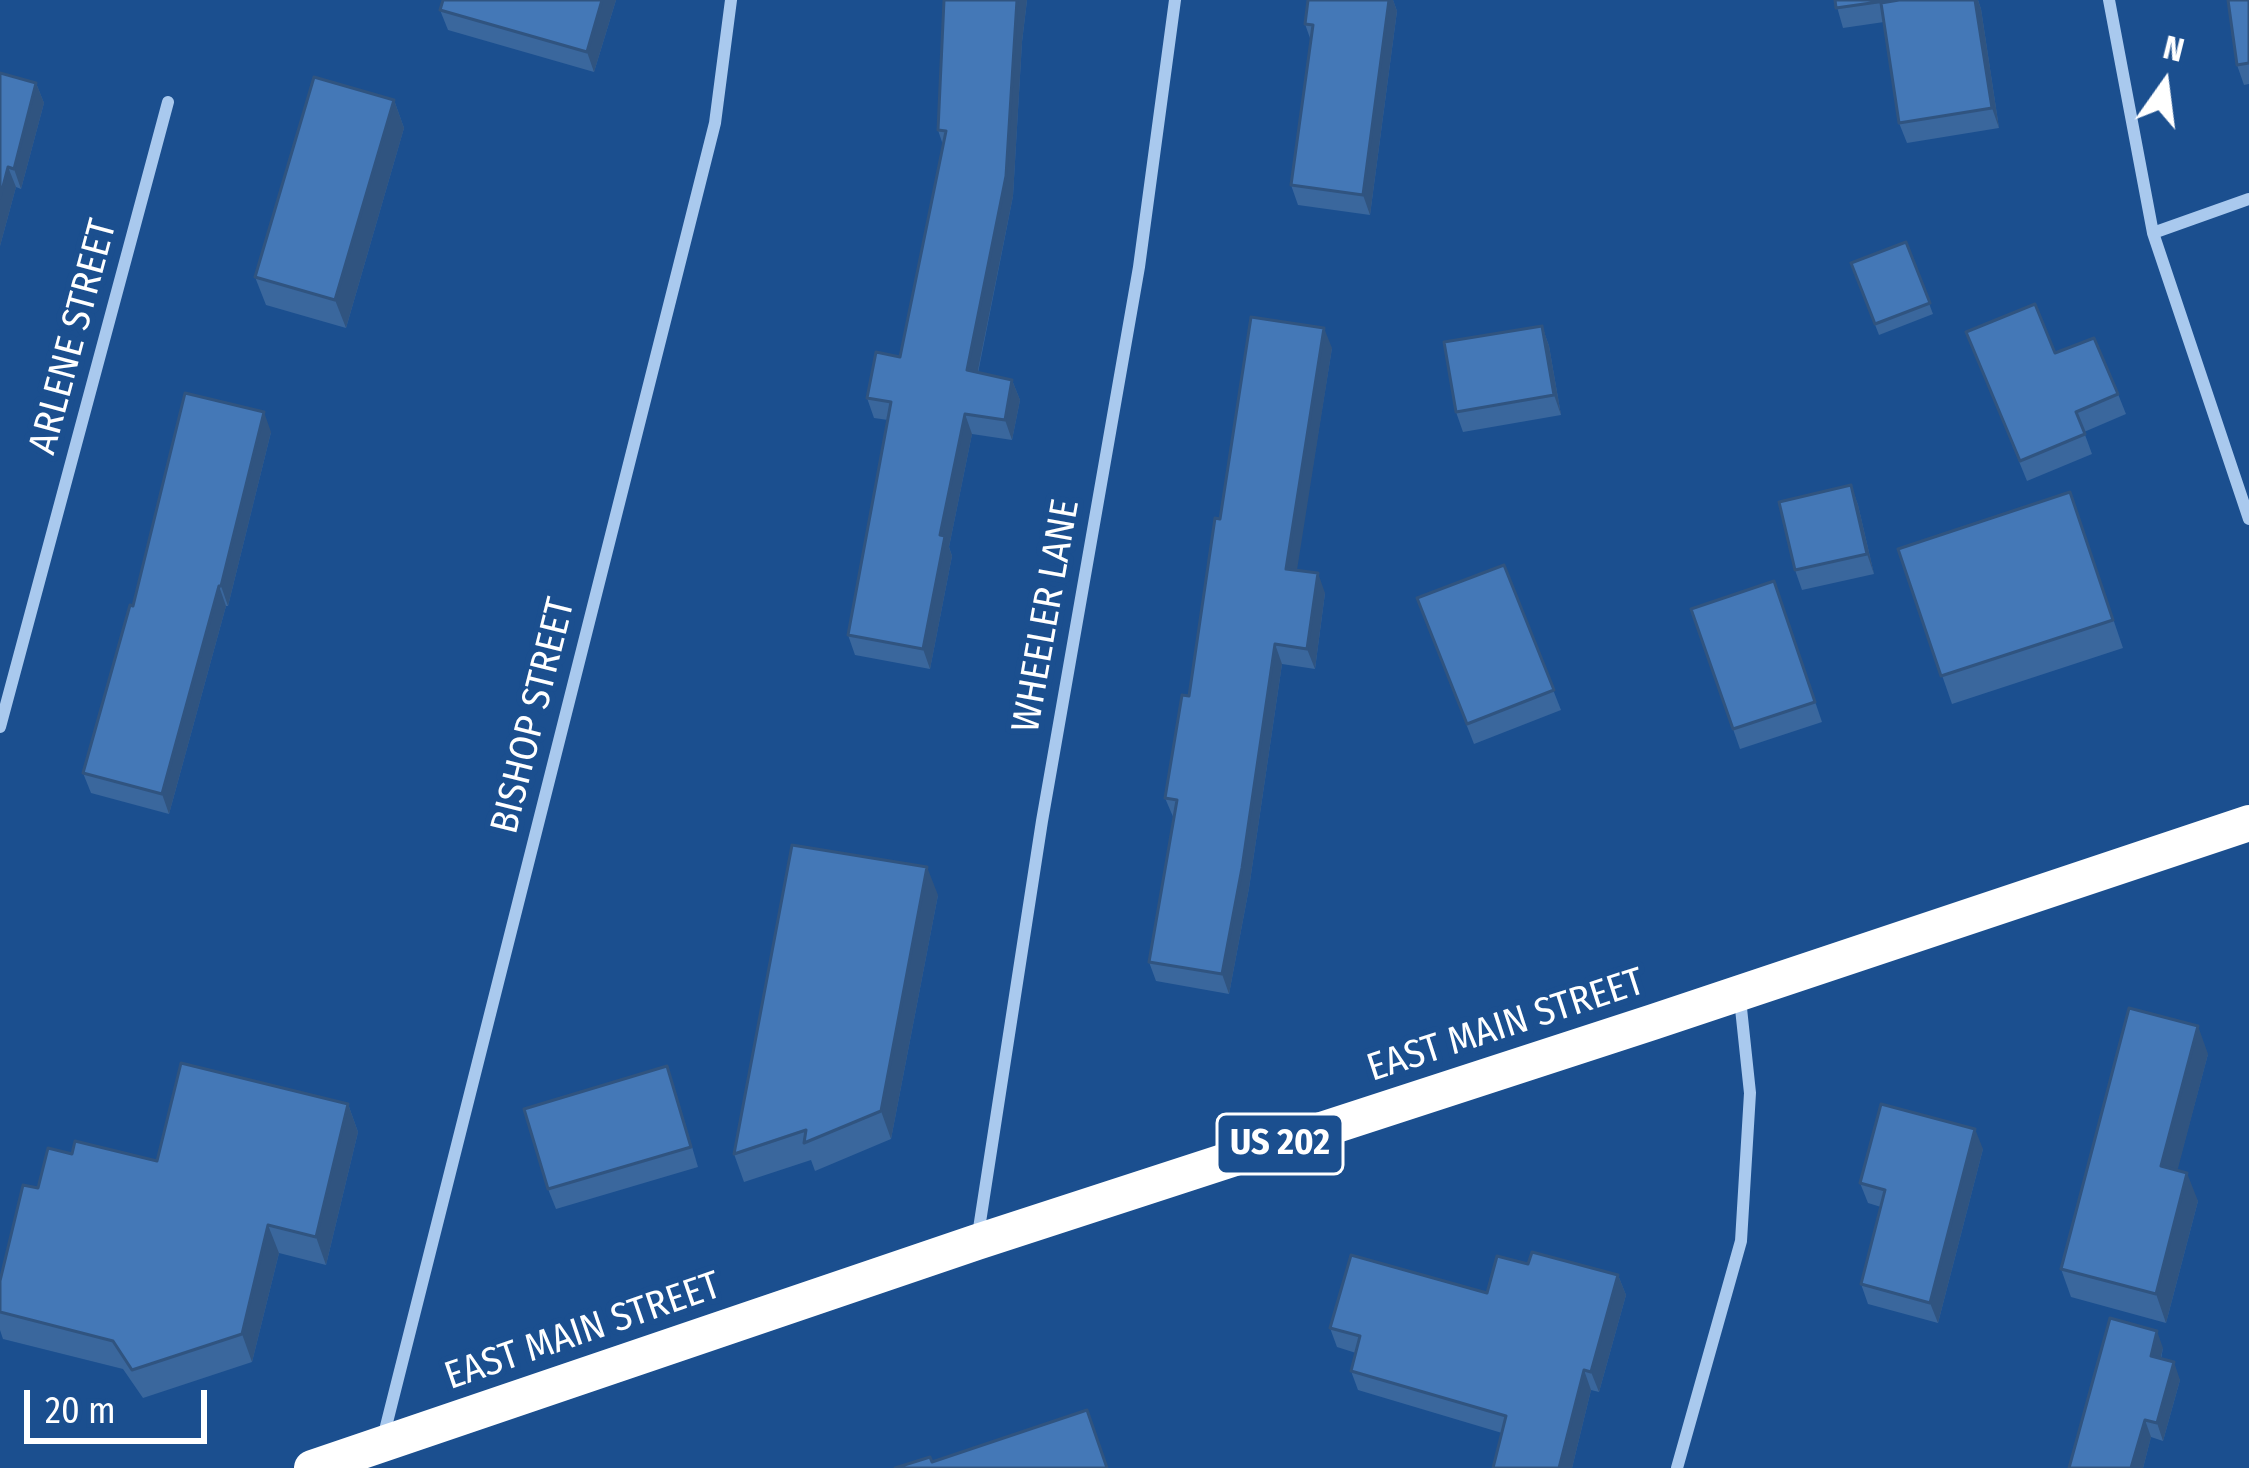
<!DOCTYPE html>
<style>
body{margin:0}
#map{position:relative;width:2249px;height:1468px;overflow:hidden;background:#1b4f8f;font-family:"Fira Sans Condensed",sans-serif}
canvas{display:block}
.north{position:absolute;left:2105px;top:24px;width:120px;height:120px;-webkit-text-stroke:9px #1b4f8f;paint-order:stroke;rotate:14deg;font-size:33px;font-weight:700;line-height:48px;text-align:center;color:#fff}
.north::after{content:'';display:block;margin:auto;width:42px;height:54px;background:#fff;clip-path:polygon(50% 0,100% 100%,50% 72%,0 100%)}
.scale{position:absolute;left:24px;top:1390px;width:183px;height:54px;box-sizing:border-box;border:6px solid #fff;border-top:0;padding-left:15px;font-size:36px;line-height:42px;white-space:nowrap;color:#fff;-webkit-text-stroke:9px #1b4f8f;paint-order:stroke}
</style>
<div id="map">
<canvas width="2249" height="1468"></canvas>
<div class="north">N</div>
<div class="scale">20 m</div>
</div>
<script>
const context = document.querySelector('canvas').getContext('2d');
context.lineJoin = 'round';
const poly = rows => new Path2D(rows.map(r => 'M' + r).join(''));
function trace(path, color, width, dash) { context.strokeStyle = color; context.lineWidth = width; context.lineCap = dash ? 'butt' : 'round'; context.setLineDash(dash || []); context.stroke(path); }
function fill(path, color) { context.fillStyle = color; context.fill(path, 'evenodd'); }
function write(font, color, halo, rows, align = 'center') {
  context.font = font + ' "Fira Sans Condensed",sans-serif'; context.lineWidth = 12; context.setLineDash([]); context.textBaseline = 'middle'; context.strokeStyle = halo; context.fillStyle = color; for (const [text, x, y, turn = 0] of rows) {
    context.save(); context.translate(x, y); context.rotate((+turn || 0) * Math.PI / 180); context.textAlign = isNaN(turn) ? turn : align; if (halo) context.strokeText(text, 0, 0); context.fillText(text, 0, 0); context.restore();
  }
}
const street = poly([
 [2109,0,2153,233,2249,519],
 [2153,233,2249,199],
 [0,727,168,102],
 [978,1235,1042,821,1139,267,1175,0],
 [383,1438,715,123,731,0],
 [1677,1468,1741,1241,1750,1093,1740,999]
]);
const highway = poly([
 [312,1468,977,1242,1653,1022,2249,823]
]);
const wall = poly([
 [443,0,616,0,594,72,448,30,440,10],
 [944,0,1027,0,1022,42,1013,196,978,373,1012,380,1020,400,1012,440,972,434,949,547,952,556,930,669,855,655,848,635,888,420,874,418,867,398,900,357,943,145,938,130],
 [1308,0,1393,0,1397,11,1370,215,1298,205,1291,185,1311,41,1305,24],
 [1835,0,1978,0,1981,9,1999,128,1907,143,1899,123,1884,22,1843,28],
 [2249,0,2249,84,2244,85,2237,65],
 [0,73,36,83,44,103,21,189,16,187,0,246],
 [394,100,404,128,346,328,266,305,255,277],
 [1906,242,1933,314,1879,335,1851,263],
 [1542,326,1549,346,1561,415,1463,432,1456,412],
 [1966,332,2118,394,2126,414,2084,432,2092,454,2027,481],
 [1332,348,1296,570,1325,593,1315,669,1282,664,1249,888,1229,994,1156,981,1149,962,1174,819,1165,798,1189,696,1220,519],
 [271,432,228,606,226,606,169,814,91,793,83,773,133,606],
 [1851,485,1858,505,1874,574,1802,590,1795,570],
 [2070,492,2123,648,1952,704,1898,549],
 [1504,565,1561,710,1474,744,1417,598],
 [1774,581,1822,722,1740,749,1691,609],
 [938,895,891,1139,815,1171,811,1160,744,1182,734,1154],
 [2208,1054,2177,1170,2198,1201,2166,1323,2071,1297,2061,1269],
 [674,1086,698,1167,556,1209,548,1189],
 [348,1104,358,1132,326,1265,279,1253,252,1362,143,1398,123,1369,3,1339,0,1330,0,1281,38,1188,72,1154,157,1161],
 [1983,1149,1938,1323,1868,1304,1861,1284,1881,1207,1868,1203,1860,1183],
 [1528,1264,1618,1275,1626,1295,1599,1392,1591,1390,1572,1468,1493,1468,1502,1433,1358,1390,1351,1371,1356,1353,1337,1347,1330,1328,1487,1293],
 [2163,1348,2161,1359,2180,1380,2163,1441,2151,1437,2143,1468,2069,1468]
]);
const shadedWall = poly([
 [602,0,616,0,594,72,587,52],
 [1017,0,1027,0,1022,42,1013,196,974,390,967,370],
 [1388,0,1393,0,1397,11,1370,215,1363,195],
 [1975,0,1978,0,1981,9,1999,128,1992,108],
 [36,83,44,103,21,189,14,169],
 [394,100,404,128,346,328,335,300],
 [8,167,16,187,0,246,0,198],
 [1542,326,1549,346,1561,415,1554,395],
 [1324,328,1332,348,1294,589,1286,569],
 [1012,380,1020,400,1012,440,1005,420],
 [264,412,271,432,228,606,221,586],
 [965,414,972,434,949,547,952,556,930,669,923,649,940,535],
 [1851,485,1858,505,1874,574,1867,554],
 [1318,573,1325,593,1315,669,1307,649],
 [219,586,226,606,169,814,162,794],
 [1275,644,1282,664,1249,888,1229,994,1222,974],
 [927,867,938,895,891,1139,881,1111],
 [2198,1026,2208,1054,2171,1195,2161,1166],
 [348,1104,358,1132,326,1265,316,1237],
 [1975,1129,1983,1149,1938,1323,1930,1303],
 [2187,1173,2198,1201,2166,1323,2156,1294],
 [268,1225,279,1253,252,1362,242,1334],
 [1618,1275,1626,1295,1599,1392,1591,1372],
 [2157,1331,2163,1348,2157,1373,2151,1356],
 [2174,1362,2180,1380,2163,1441,2157,1423],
 [1584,1370,1591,1390,1572,1468,1559,1468],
 [2145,1420,2151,1437,2143,1468,2131,1468]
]);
const building = poly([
 [443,0,602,0,587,52,440,10,443,0],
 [944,0,1017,0,1006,176,967,370,1012,380,1005,420,965,414,940,535,945,536,923,649,848,635,891,402,867,398,876,352,900,357,946,131,938,130,944,0],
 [1308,0,1389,0,1363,195,1291,185,1313,25,1305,24,1308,0],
 [1835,0,1892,0,1836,8,1835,0],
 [1899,0,1975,0,1992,108,1899,123,1881,3,1899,0],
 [2228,0,2249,0,2249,63,2237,65,2228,0],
 [0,73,36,83,14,169,8,167,0,198,0,73],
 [314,77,394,100,335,300,255,277,314,77],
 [1906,242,1930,303,1875,324,1851,263,1906,242],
 [2035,304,2055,353,2094,338,2118,394,2076,412,2085,434,2020,461,1966,332,2035,304],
 [1251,317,1324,328,1286,569,1318,573,1307,649,1275,644,1242,868,1222,974,1149,962,1177,800,1165,798,1182,695,1189,696,1215,518,1220,519,1251,317],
 [1542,326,1554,395,1456,412,1444,342,1542,326],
 [185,393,264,412,221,586,219,586,162,794,83,773,130,605,133,606,185,393],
 [1851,485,1867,554,1795,570,1779,502,1851,485],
 [2070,492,2113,620,1941,676,1898,549,2070,492],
 [1504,565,1554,690,1467,724,1417,598,1504,565],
 [1774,581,1815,702,1733,729,1691,609,1774,581],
 [792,845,927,867,881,1111,804,1143,806,1130,734,1154,792,845],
 [2129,1008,2198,1026,2161,1166,2187,1173,2156,1294,2061,1269,2129,1008],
 [181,1063,348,1104,316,1237,268,1225,242,1334,132,1370,113,1341,0,1312,0,1281,23,1185,38,1188,48,1148,72,1154,75,1141,157,1161,181,1063],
 [667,1066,691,1147,548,1189,524,1109,667,1066],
 [1881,1104,1975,1129,1930,1303,1861,1284,1885,1190,1860,1183,1881,1104],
 [1532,1252,1618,1275,1591,1372,1584,1370,1559,1468,1493,1468,1506,1416,1351,1371,1360,1336,1330,1328,1351,1255,1487,1293,1497,1256,1528,1264,1532,1252],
 [2110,1318,2157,1331,2151,1356,2174,1362,2157,1423,2145,1420,2131,1468,2069,1468,2110,1318],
 [1087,1410,1107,1468,895,1468,930,1457,932,1462,1087,1410]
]);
const shields = [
 [1280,1144,126]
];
const shieldNames = [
 ["US 202",1280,1144]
];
const streetNames = [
 ["ARLENE STREET",74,337,-75],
 ["WHEELER LANE",1047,616,-80],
 ["BISHOP STREET",534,716,-76],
 ["EAST MAIN STREET",1506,1026,-18],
 ["EAST MAIN STREET",583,1332,-19]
];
trace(street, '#a9c9ee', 12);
trace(highway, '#fff', 36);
fill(wall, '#3a679d');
fill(shadedWall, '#305480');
fill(building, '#4478b7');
trace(building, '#305480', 3);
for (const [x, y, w] of shields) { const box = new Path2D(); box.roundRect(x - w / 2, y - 30, w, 60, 9); context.fillStyle = '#1b4f8f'; context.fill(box); trace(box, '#fff', 3); }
write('bold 36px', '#fff', null, shieldNames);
write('39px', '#fff', '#1b4f8f', streetNames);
</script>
